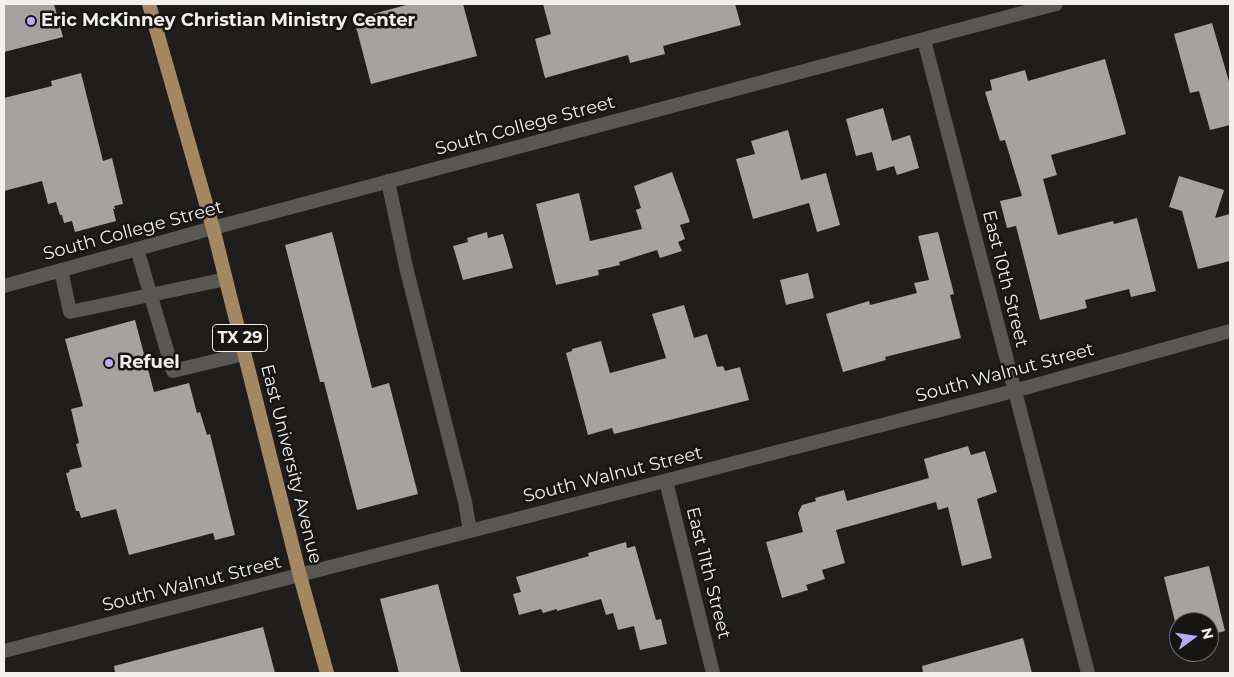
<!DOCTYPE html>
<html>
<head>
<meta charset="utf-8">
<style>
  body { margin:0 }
  #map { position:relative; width:1234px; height:677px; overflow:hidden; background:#201e1c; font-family:Montserrat,sans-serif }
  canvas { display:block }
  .frame { position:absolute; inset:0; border:5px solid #f1f0ee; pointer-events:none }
  .north { position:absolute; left:1169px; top:612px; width:50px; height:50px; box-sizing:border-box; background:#171513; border:1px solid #6e6d6b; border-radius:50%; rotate:76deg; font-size:14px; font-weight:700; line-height:20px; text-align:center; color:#f1f0ee }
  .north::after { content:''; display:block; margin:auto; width:18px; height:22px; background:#b6acf8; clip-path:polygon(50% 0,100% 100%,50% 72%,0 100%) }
</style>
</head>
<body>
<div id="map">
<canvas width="1234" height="677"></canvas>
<div class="frame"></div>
<div class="north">N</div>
</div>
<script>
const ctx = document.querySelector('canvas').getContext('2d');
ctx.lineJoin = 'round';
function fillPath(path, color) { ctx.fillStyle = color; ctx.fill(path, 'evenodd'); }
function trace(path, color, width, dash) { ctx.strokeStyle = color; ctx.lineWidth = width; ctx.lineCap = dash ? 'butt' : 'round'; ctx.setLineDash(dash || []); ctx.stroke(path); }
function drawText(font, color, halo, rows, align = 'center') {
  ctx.font = font + ' Montserrat,sans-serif'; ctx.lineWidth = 5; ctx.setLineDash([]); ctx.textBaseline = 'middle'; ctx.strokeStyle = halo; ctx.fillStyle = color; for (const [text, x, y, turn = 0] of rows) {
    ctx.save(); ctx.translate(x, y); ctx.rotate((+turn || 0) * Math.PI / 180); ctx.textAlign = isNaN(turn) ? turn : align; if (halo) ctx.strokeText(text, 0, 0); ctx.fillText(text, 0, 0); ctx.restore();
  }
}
const building = new Path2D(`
  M4 4H54L63 37 4 52Z
  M410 4H463L477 56 371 84 354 19Z
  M543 4H735L741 25 663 46 665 54 630 63 628 55 545 78 535 39 551 34Z
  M1212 23 1230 85V125L1210 130 1199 91 1190 93 1174 34Z
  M1105 59 1126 134 1051 155 1057 175 1043 179 1058 235 1113 221 1114 224 1137 218 1156 291 1131 297 1129 289 1085 300 1087 308 1040 320 1016 226 1007 228 1000 201 1022 196 1005 140 1000 141 985 92 992 90 990 80 1025 70 1028 81Z
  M81 73 103 161 112 158 123 204 114 206 115 209H113L116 221 75 232 72 221 64 223 62 215H60L56 202 48 204 42 181 4 191V98L52 86 51 81Z
  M883 108 892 141 910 135 919 168 897 175 894 166 877 171 872 152 856 156 846 119Z
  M788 130 801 180 826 173 840 225 817 232 809 203 753 219 736 159 755 154 751 141Z
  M672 172 690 222 680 225 685 239 678 242 682 251 660 258 657 250 619 262 620 265 598 270 599 275 556 285 536 204 579 193 590 241 642 229 636 210 641 208 634 186Z
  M1179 176 1224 190 1215 218 1230 214V261L1198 269 1182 211 1169 207Z
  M332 232 372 388 389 383 418 494 357 510 324 382H320L285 245Z
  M487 232 488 238 503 234 513 268 463 280 453 246 468 242 467 238Z
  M938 232 954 294 950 295 961 338 885 357 886 360 843 372 826 314 869 301 870 305 917 293 914 283 929 280 918 236Z
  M808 273 814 298 786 305 780 280Z
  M684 305 694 338 707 334 717 367 723 366 725 371 740 367 749 400 614 434 612 428 588 435 566 353 572 351V349L601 341 610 373 666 358 652 314Z
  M135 320 154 392 189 383 197 413 200 412 207 435 210 434 235 535 215 540 213 533 129 555 116 509 81 518 79 511H76L66 473 70 472 69 470 82 467 76 444 79 443 71 409 83 406 65 339Z
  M968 446 971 455 985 451 997 492 977 499 992 558 962 566 948 507 938 510 936 502 836 530 845 563 822 570 825 579 806 585 808 590 782 598 766 542 803 532 798 513 802 505 816 501 815 498 844 490 847 501 929 478 924 459Z
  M626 542 627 548 635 546 656 620 661 619 667 644 640 650 634 626 618 630 613 613 606 615 601 599 557 611V609L543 613 541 609 519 615 513 594 521 592 516 577 589 556 588 553Z
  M1209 566 1225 631 1209 635V622H1179V638L1164 577Z
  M438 584 461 673H399L380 599Z
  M263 627 275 673H115L114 666Z
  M1023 638 1032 673H923L922 666Z`);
const service = new Path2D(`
  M388 181 406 267 465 502 470 531
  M137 249 173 371 244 354
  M61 270 70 312 226 279`);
const minor = new Path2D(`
  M924 40 1088 673
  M4 286 213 228
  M666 481 713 673
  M4 651 1014 391 1230 331`);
const tertiary = new Path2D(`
  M213 228 1056 4`);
const primary = new Path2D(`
  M149 4 213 228 300 576 327 673`);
const markers = [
  [31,21,5,"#b6acf8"],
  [109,363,5,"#b6acf8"]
];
const shields = [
  [240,338,55]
];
const shieldNames = [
  ["TX 29",240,338]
];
const poiNames = [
  ["Eric McKinney Christian Ministry Center",41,21],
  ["Refuel",119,363]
];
const streetNames = [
  ["South College Street",525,126,-15],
  ["South College Street",133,231,-15],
  ["East 10th Street",1005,279,76],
  ["South Walnut Street",1005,373,-15],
  ["East University Avenue",291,464,76],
  ["South Walnut Street",613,475,-14],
  ["East 11th Street",708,573,76],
  ["South Walnut Street",192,584,-14]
];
fillPath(building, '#a5a29f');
trace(service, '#5a5855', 14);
trace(minor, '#5a5855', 14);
trace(tertiary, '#5a5855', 14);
trace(primary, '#a58760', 14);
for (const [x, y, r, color] of markers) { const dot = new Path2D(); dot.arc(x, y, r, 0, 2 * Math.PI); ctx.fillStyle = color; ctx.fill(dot); trace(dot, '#171513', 2); }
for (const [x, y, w] of shields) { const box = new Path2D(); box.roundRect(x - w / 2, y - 13.5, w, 27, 4); ctx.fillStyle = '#171513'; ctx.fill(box); trace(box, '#f1f0ee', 1); }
drawText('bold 16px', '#f1f0ee', null, shieldNames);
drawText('bold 18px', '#f1f0ee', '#171513', poiNames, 'left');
drawText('18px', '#f1f0ee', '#171513', streetNames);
</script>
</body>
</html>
